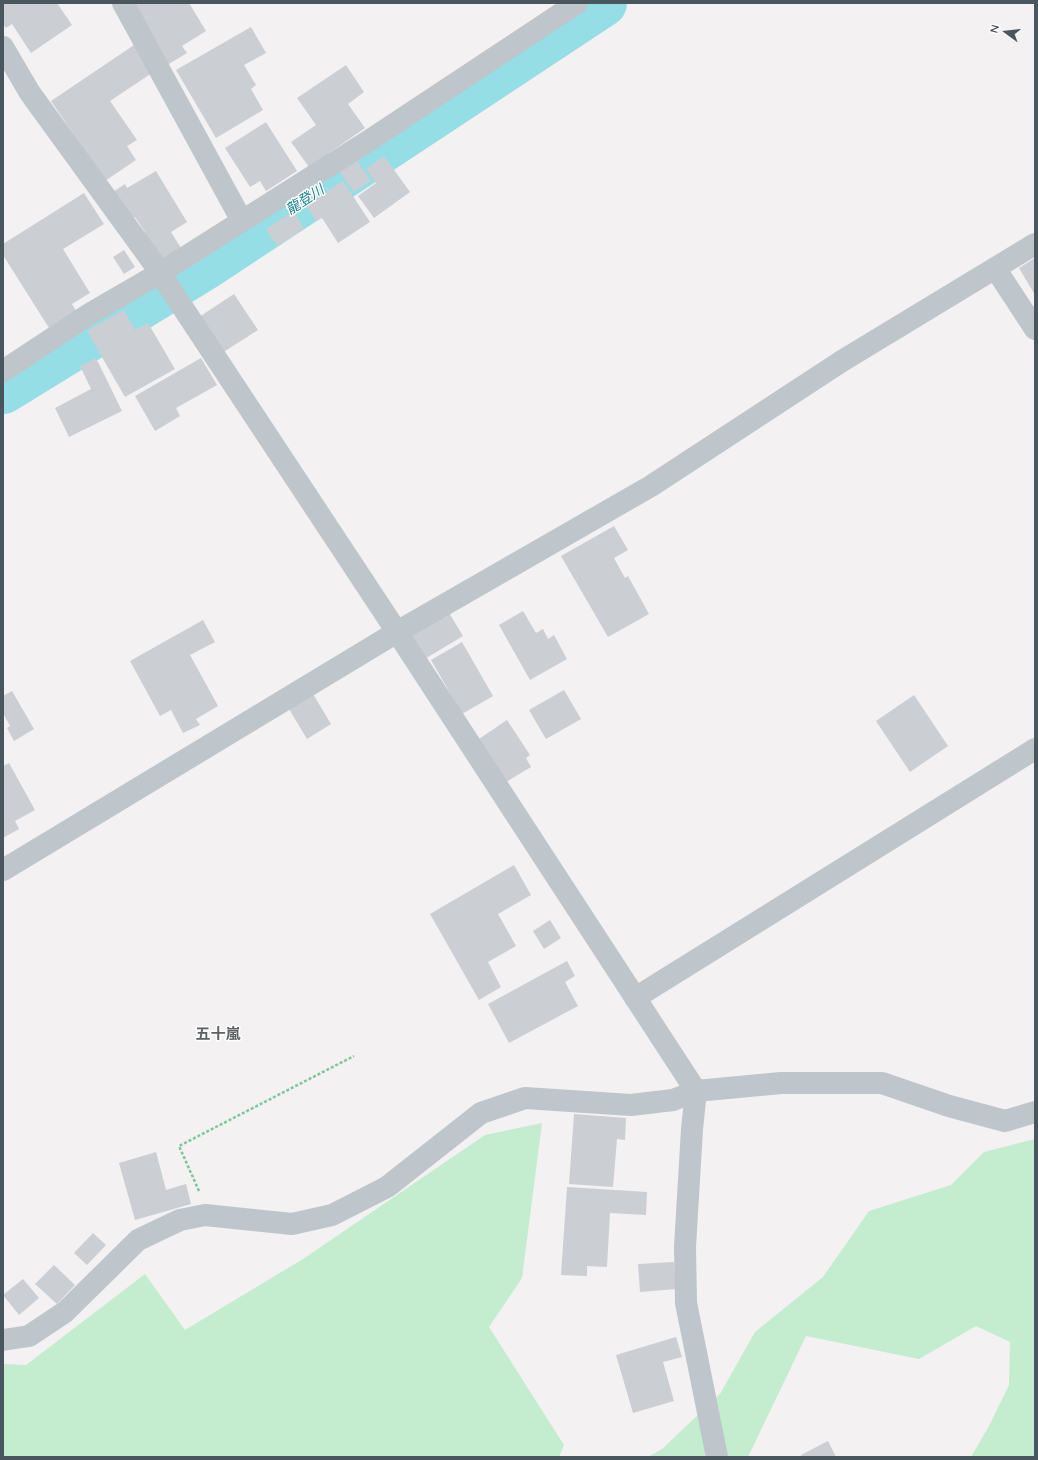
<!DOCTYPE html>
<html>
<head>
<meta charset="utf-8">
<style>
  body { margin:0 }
  #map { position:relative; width:1038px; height:1460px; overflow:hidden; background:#f3f1f1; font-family:Quicksand,sans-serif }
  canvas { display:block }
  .frame { position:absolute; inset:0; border:4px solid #4a565d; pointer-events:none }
  .north { position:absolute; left:986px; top:12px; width:40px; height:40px; -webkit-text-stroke:3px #fff; paint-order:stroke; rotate:285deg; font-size:11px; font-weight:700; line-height:16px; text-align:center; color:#4a565d }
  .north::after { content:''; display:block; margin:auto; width:14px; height:18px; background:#4a565d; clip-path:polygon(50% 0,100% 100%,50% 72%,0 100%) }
</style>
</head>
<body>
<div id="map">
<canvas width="1038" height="1460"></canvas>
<div class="frame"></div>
<div class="north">N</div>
</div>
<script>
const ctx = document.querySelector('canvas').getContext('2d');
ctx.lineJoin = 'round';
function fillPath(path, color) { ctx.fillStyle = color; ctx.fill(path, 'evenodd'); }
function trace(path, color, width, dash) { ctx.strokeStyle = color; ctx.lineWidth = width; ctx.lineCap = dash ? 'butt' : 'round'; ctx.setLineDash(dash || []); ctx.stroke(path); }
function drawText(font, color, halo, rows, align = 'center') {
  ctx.font = font + ' Quicksand,"Noto Sans JP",sans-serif'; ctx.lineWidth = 3; ctx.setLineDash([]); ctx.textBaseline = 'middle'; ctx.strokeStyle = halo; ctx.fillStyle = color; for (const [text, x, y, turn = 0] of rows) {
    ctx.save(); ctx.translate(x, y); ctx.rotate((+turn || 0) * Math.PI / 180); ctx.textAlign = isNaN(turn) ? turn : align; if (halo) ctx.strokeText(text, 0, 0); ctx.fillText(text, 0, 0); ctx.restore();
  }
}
const green = new Path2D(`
  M542 1123 522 1278 489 1327 564 1445 559 1457H3V1364L26 1365 145 1274 185 1330 303 1259 485 1135Z
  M1035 1139V1457H971L989 1426 1009 1385 1010 1342 976 1326 919 1359 806 1336 748 1457H648L662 1449 720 1394 755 1332 823 1277 869 1211 951 1185 984 1152Z`);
const river = new Path2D(`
  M3 390 208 264 603 3`);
const building = new Path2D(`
  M3 3H57L72 25 31 53 12 24 6 28 3 24Z
  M128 3H189L206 31 182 46 187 53 167 65Z
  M251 27 266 53 244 65 256 85 251 89 263 110 216 138 176 70Z
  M134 45 152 73 110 101 137 140 127 146 136 160 105 181 51 101Z
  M346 65 364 92 348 104 365 128 309 167 291 142 316 125 297 98Z
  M266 122 297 171 266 191 260 181 250 187 225 148Z
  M384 156 410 192 374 218 358 196 376 183 366 169Z
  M356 159 371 181 354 192 339 171Z
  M156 171 187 222 171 232 181 248 157 263 145 232 135 217 127 222 110 194 125 184 127 188Z
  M343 181 370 222 338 243 322 218 316 221 306 205Z
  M84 193 104 224 63 249 90 293 72 304 76 311 49 328 3 255V244Z
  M294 211 304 229 277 246 266 229Z
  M124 250 135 267 124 274 113 257Z
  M1035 258V295L1019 268Z
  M234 294 258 330 222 353 199 317Z
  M124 310 135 330 148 323 175 369 125 397 87 331Z
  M96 358 122 411 69 437 55 408 91 389 80 366Z
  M201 358 217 385 176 408 180 416 155 431 135 396Z
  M614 526 628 550 614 558 625 578 628 576 649 614 608 637 561 556Z
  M448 611 463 636 423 660 408 635Z
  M523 611 536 633 543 629 548 639 554 635 567 659 530 680 499 625Z
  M203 620 215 642 190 655 218 706 196 719 200 725 183 733 171 710 160 716 130 661Z
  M462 642 493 696 462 714 431 660Z
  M564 690 581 719 546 739 529 710Z
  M12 691 34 729 14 741 7 728 10 726 3 713V696Z
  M313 694 331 724 307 739 289 709Z
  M914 695 948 746 910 772 876 721Z
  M507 720 530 755 526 758 531 767 506 782 479 739Z
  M9 763 35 810 15 821 19 829 3 838V766Z
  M514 865 531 895 498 914 516 946 488 962 501 987 479 1000 430 914Z
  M550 920 561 938 544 949 533 931Z
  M567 961 575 976 565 982 578 1006 509 1043 488 1004Z
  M574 1114 626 1118 625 1140 617 1139 613 1187 569 1184Z
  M156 1152 166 1190 186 1184 191 1204 135 1220 119 1163Z
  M567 1187 647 1192 646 1215 610 1213 607 1267 587 1266V1276L561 1275Z
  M93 1233 106 1245 87 1265 74 1253Z
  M674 1262 676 1289 640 1292 638 1264Z
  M54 1265 75 1285 57 1304 35 1284Z
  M23 1279 39 1298 19 1315 3 1295Z
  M676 1337 682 1357 663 1362 674 1401 633 1413 616 1355Z
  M828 1441 836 1457H802L801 1455Z`);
const path = new Path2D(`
  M199 1191 179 1146 354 1056`);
const street = new Path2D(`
  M123 3 242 221
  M3 47 30 93 152 261 397 632 696 1091 692 1129 685 1247 686 1303 717 1457
  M995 268 1035 329
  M3 371 91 313 160 273 370 140 577 3
  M3 870 397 632 651 486 842 361 1035 244
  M635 998 1035 749
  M3 1340 29 1336 65 1312 138 1240 180 1220 205 1215 292 1224 332 1215 387 1187 481 1113 525 1098 631 1105 673 1100 696 1091 781 1083H882L949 1106 1005 1121 1035 1112`);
const waterNames = [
  ["龍登川",305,200,-33]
];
const quarterNames = [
  ["五十嵐",218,1034]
];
fillPath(green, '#c4ecce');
trace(river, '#95dee5', 48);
fillPath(building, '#cbced3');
trace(path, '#7ec79a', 2.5, [3, 2]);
trace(street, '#bec6cc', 22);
drawText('italic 14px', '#18818b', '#fff', waterNames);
drawText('bold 15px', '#5e6265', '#fff', quarterNames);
</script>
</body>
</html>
